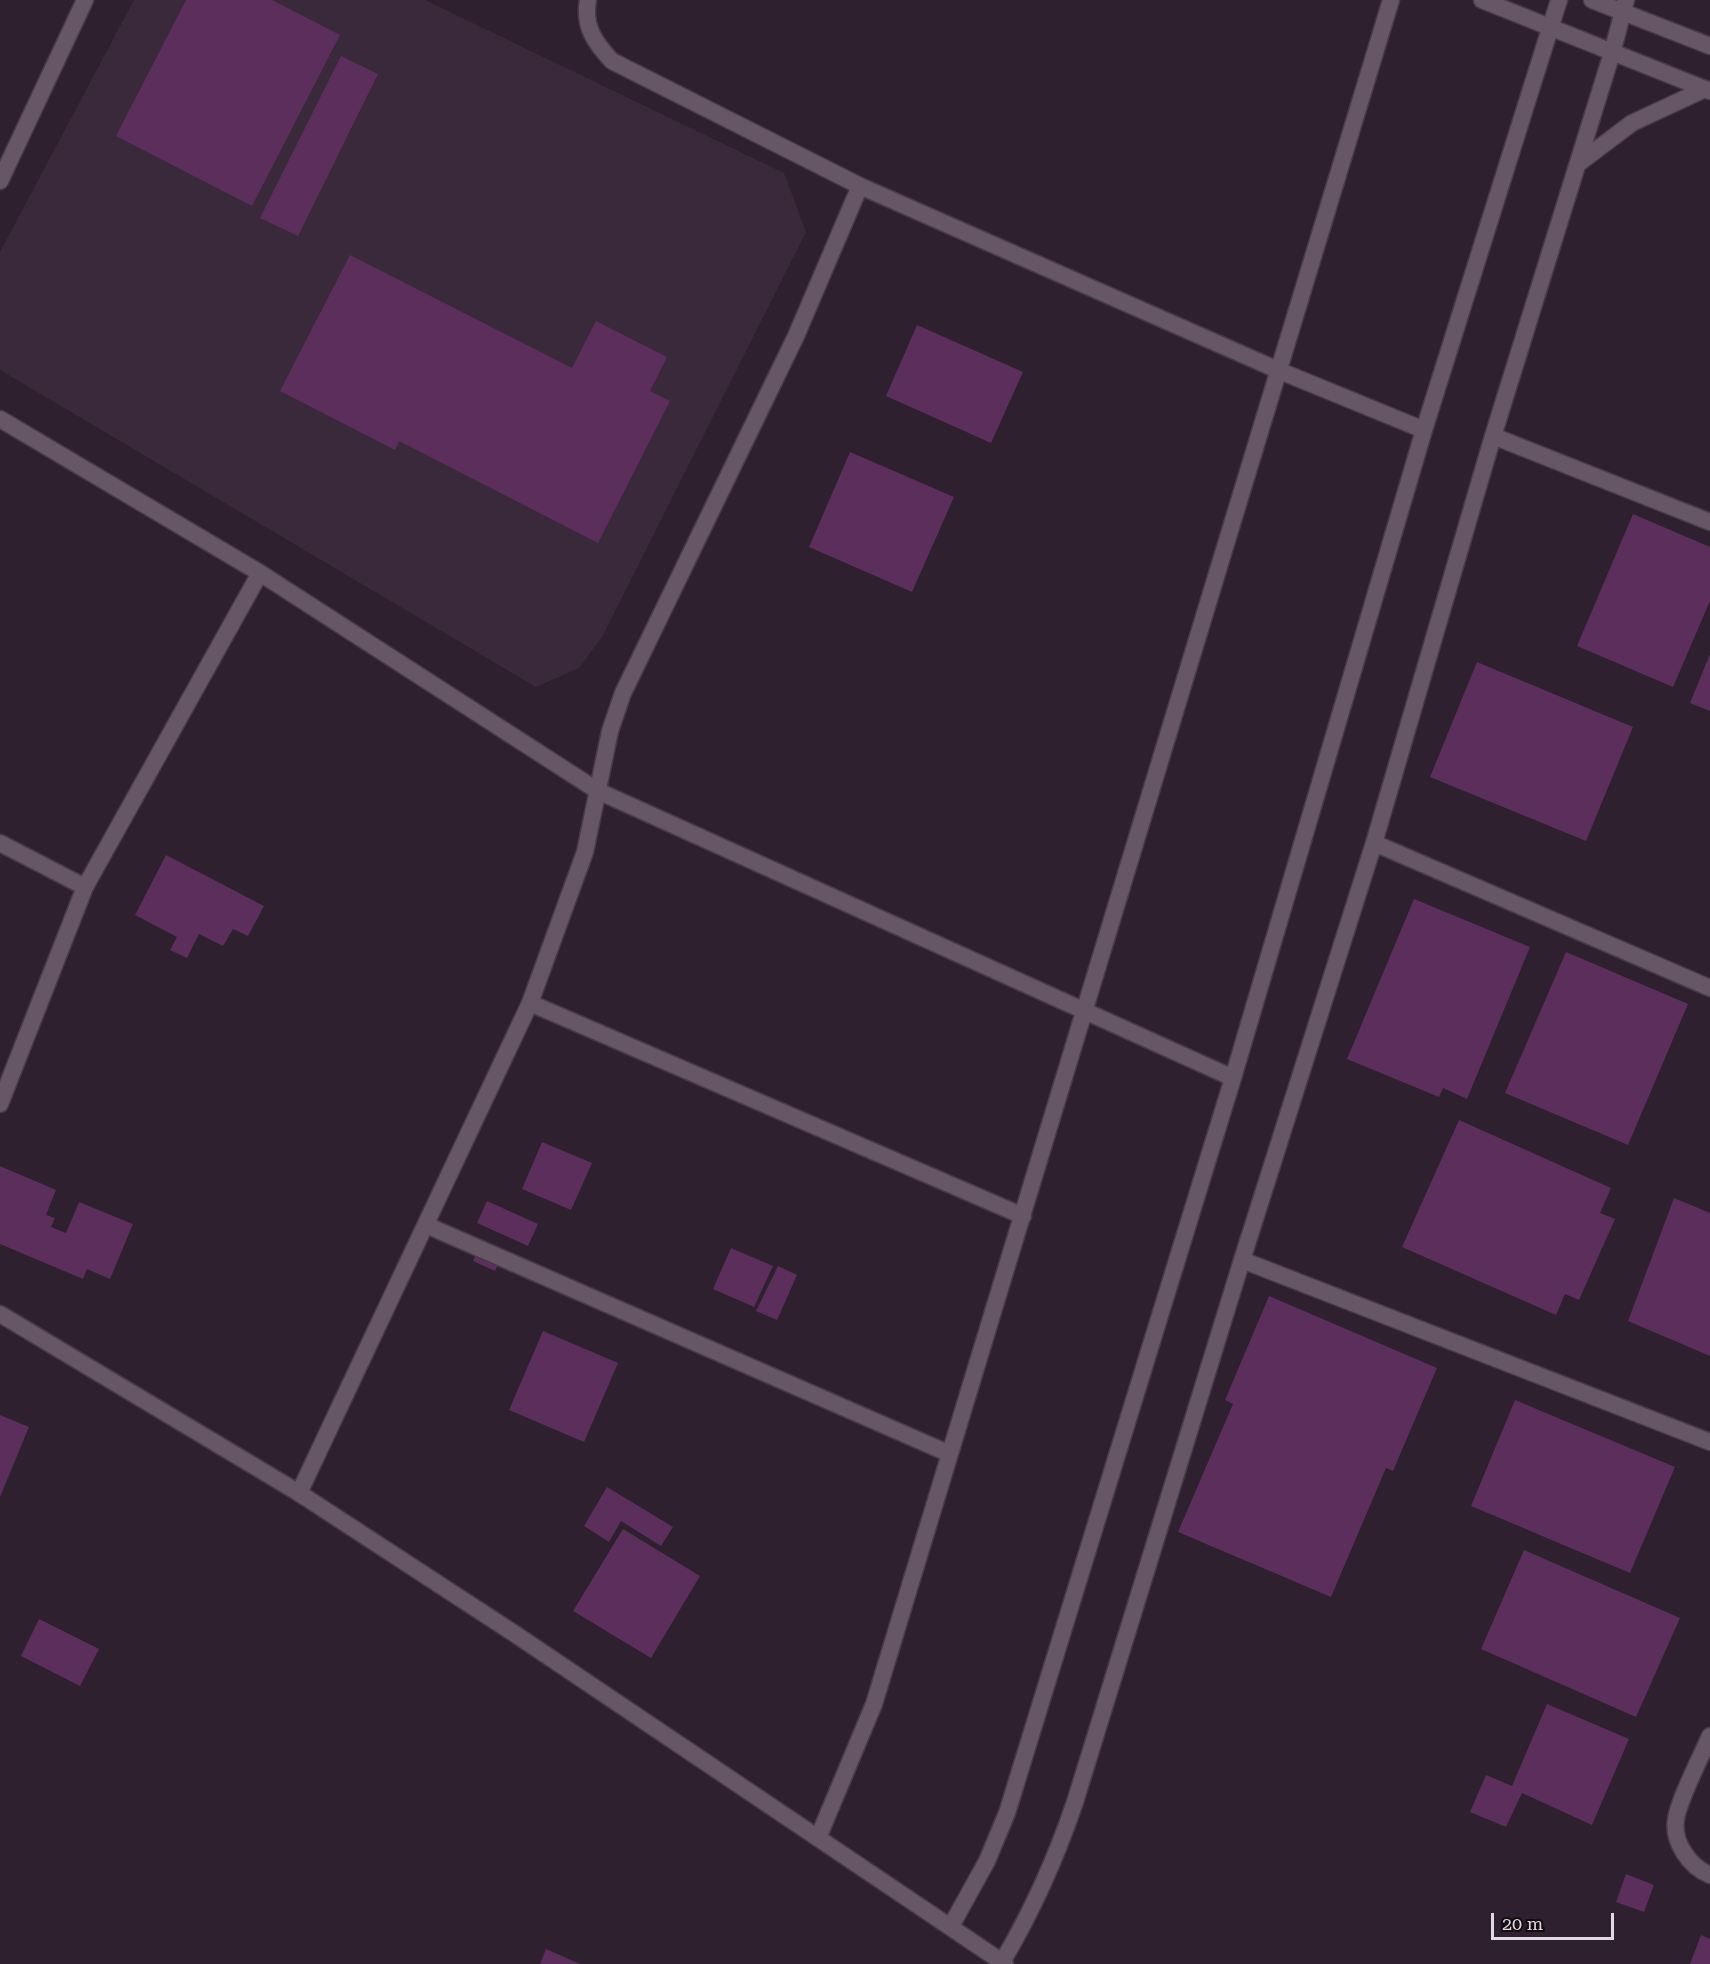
<!DOCTYPE html>
<html>
<head>
<meta charset="utf-8">
<style>
  body { margin:0 }
  #map { position:relative; width:1710px; height:1964px; overflow:hidden; background:#2e202e; font-family:"Roboto Serif",serif }
  canvas { display:block }
  .scale { position:absolute; left:1491px; top:1913px; width:123px; height:27px; box-sizing:border-box; border:3px solid #e2d8e1; border-top:0; padding-left:8px; font-size:18px; line-height:21px; white-space:nowrap; color:#e2d8e1; -webkit-text-stroke:4px #130d12; paint-order:stroke }
</style>
</head>
<body>
<div id="map">
<canvas width="1710" height="1964"></canvas>
<div class="scale">20 m</div>
</div>
<script>
const ctx = document.querySelector('canvas').getContext('2d');
ctx.lineJoin = 'round';
function fillPath(path, color) { ctx.fillStyle = color; ctx.fill(path, 'evenodd'); }
function trace(path, color, width, dash) { ctx.strokeStyle = color; ctx.lineWidth = width; ctx.lineCap = dash ? 'butt' : 'round'; ctx.setLineDash(dash || []); ctx.stroke(path); }
const built = new Path2D(`
  M134 0H425L784 173 806 232 602 637 579 668 536 687 0 370V252Z`);
const building = new Path2D(`
  M186 0H272L340 35 252 206 116 136Z
  M341 56 378 74 298 236 260 218Z
  M350 255 572 368 596 321 667 357 650 391 670 401 598 543 399 441 395 450 280 391Z
  M917 325 1023 372 991 443 886 396Z
  M850 452 954 497 912 592 809 547Z
  M1633 514 1710 547V601L1673 687 1577 646Z
  M1710 654V711L1690 703Z
  M1477 662 1633 727 1586 841 1430 777Z
  M166 855 264 906 248 936 233 929 223 946 199 934 187 958 170 950 177 937 135 915Z
  M1414 899 1530 947 1467 1099 1443 1088 1439 1097 1347 1059Z
  M1566 952 1688 1004 1628 1145 1505 1093Z
  M1459 1120 1611 1188 1600 1213 1615 1219 1579 1300 1565 1294 1556 1315 1402 1247Z
  M542 1142 592 1163 571 1210 522 1189Z
  M0 1166 56 1190 46 1215 55 1218 51 1227 66 1233 79 1202 133 1224 110 1279 87 1269 83 1279 0 1244Z
  M1674 1198 1710 1213V1356L1628 1321Z
  M487 1201 538 1224 528 1246 477 1223Z
  M479 1248 501 1258 495 1271 473 1261Z
  M731 1248 773 1266 754 1307 713 1289Z
  M778 1266 797 1275 777 1320 756 1311Z
  M1269 1296 1437 1368 1393 1471 1386 1468 1331 1597 1178 1532 1233 1404 1225 1400Z
  M543 1331 618 1363 584 1442 509 1410Z
  M1515 1400 1675 1467 1630 1573 1471 1506Z
  M0 1415 29 1427 0 1497Z
  M607 1487 673 1527 661 1546 621 1521 609 1542 584 1526Z
  M623 1529 700 1576 651 1658 573 1611Z
  M1524 1550 1680 1618 1636 1717 1481 1649Z
  M39 1619 99 1649 80 1686 21 1656Z
  M1547 1704 1629 1739 1592 1825 1522 1793 1506 1827 1470 1812 1486 1775 1512 1786Z
  M1626 1874 1654 1885 1644 1912 1616 1902Z
  M1701 1935 1710 1939V1964H1690Z
  M546 1949 580 1964H540Z`);
const minor = new Path2D(`
  M588 0C583 26 595 43 612 61L860 186 1280 371 1424 430
  M1579 163 1632 123 1705 89
  M0 181 85 0
  M0 419 260 573 598 791 1233 1078
  M1493 436 1710 522
  M0 843 85 887
  M1374 843 1710 988
  M530 1003 1023 1216
  M0 1104 85 887 260 573
  M426 1225 950 1454
  M1242 1260 1710 1442
  M299 1493 530 1003 585 852 610 731 623 693 796 336 860 186
  M1710 1736C1701 1757 1679 1799 1676 1819 1672 1842 1690 1867 1710 1875
  M818 1838 874 1704 1391 0
  M951 1926 987 1861 1007 1813 1233 1078 1424 430 1559 0
  M1002 1962C1033 1910 1056 1858 1075 1802L1242 1260 1374 843 1493 436 1612 53 1626 0`);
const tertiary = new Path2D(`
  M1482 0 1710 91
  M1592 0 1710 46
  M0 1314 299 1493 515 1634 1005 1964`);
fillPath(built, '#3a293a');
fillPath(building, '#5b2e5b');
trace(minor, '#473b47', 19);
trace(tertiary, '#473b47', 19);
trace(minor, '#665666', 16);
trace(tertiary, '#665666', 16);
</script>
</body>
</html>
